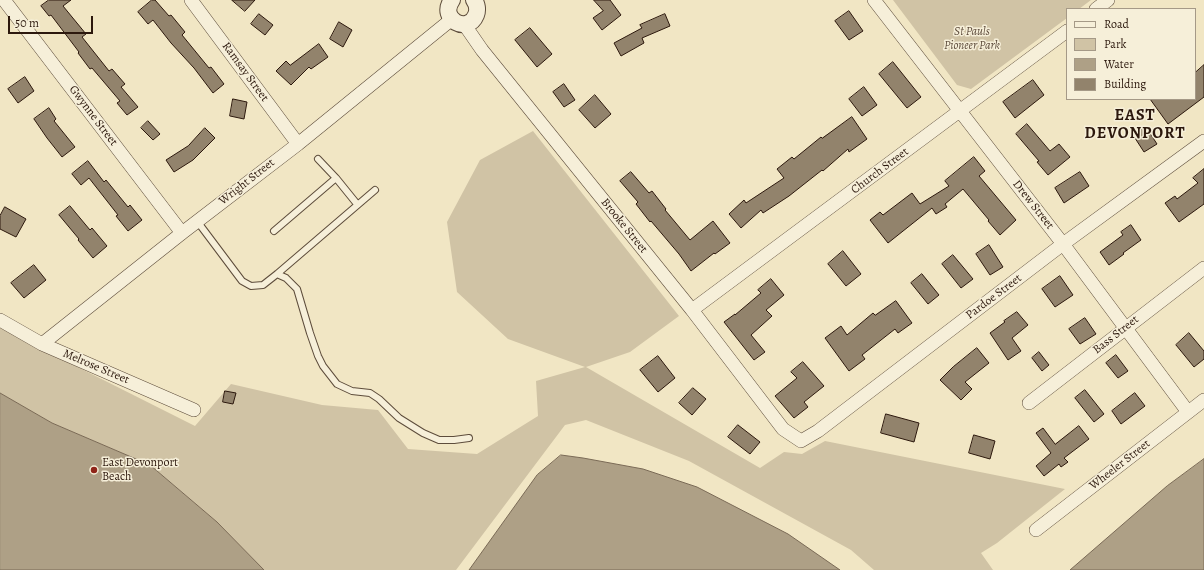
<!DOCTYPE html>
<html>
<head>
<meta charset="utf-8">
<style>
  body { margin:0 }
  #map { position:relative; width:1204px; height:570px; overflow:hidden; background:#f1e6c4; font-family:Alegreya,serif }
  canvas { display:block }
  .legend { position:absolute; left:1066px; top:8px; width:130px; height:92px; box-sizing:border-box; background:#f6efd9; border:1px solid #a59987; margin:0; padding:5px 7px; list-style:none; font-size:12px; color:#2c180d }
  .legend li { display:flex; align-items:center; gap:8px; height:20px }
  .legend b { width:20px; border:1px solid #a59987 }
  .scale { position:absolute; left:8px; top:16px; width:85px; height:18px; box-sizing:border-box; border:2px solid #2c180d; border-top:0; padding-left:5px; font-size:12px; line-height:14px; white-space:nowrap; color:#2c180d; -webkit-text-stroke:3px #f6efd9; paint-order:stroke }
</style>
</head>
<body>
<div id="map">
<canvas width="1204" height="570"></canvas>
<ul class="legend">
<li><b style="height:5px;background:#f6efd9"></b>Road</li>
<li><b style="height:11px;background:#d0c3a5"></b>Park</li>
<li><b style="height:11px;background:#aea086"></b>Water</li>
<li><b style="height:11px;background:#92836c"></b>Building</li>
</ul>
<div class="scale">50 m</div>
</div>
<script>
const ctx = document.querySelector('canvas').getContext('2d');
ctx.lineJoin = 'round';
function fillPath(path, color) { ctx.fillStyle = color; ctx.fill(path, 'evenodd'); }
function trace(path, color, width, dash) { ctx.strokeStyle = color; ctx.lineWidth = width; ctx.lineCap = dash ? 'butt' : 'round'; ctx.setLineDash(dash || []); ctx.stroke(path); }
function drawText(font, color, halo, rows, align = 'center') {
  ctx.font = font + ' Alegreya,serif'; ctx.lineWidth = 3; ctx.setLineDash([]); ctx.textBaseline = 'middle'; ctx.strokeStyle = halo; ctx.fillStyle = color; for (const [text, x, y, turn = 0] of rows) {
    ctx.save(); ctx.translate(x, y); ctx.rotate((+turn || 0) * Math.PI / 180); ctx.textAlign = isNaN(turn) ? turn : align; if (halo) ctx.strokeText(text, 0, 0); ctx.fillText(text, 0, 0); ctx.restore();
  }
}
const green = new Path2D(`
  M893 0H1091L1079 9H1067V18L971 89 957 85Z
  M533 131 679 316 630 352 586 367 760 468 784 452 802 454 825 441 1065 489 997 543 981 553 993 570H874L851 550 689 461 586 420 565 425 456 570H264L217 522 150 465 52 423 0 393V328L195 426 231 384 322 405 378 410 408 449 477 454 538 416 536 381 585 367 508 339 457 292 447 222 480 160Z`);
const water = new Path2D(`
  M0 393 52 423 150 465 217 522 264 570H0Z
  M561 455 583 458 643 469 697 487 788 534 840 570H469L537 475Z
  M1204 459V570H1070L1167 486Z`);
const building = new Path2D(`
  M49 0H71L63 6 86 34 82 37 109 71 112 69 125 84 121 87 138 107 127 115 117 103 120 101 92 68 90 69 78 53 79 52 51 15 49 16 41 6Z
  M152 0H155L169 16 171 15 185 32 182 35 209 68 211 67 224 84 213 93 194 68 171 43 153 20 148 24 138 12Z
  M232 0H255L245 11Z
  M594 0H610L621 15 602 30 593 18 603 11Z
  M849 11 863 31 849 40 835 21Z
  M259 14 273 25 265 35 251 24Z
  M665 14 670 26 642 38 644 43 621 56 614 43 642 28 640 25Z
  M339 22 352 30 343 47 330 39Z
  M530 28 552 54 537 67 515 40Z
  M319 44 328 57 311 69 309 67 291 85 276 71 286 61 290 65Z
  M893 62 921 97 907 108 879 74Z
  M1204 65V97L1168 124 1150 99H1195V73Z
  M25 77 34 91 18 103 8 89Z
  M1033 80 1044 95 1015 118 1003 102Z
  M564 84 575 100 564 107 553 92Z
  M864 87 877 105 862 116 849 99Z
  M595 95 611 114 595 128 579 110Z
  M233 99 247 102 244 119 230 116Z
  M49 108 56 119 54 121 75 147 62 157 47 138 34 119Z
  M852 117 867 139 849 152 848 149 823 171 822 170 789 196 763 213 761 210 741 228 729 214 744 200 746 203 784 178 777 169 792 157 794 159 821 137 822 138Z
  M148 121 160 134 153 140 141 128Z
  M1027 124 1050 151 1059 144 1070 157 1048 175 1037 162 1039 161 1016 134Z
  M1146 127 1157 144 1144 152 1133 135Z
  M205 128 215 138 193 160 174 172 166 160 188 146Z
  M974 157 985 171 979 176 1016 220 1000 235 988 221 989 220 963 189 945 204 947 207 936 214 932 208 888 243 870 220 880 212 883 215 912 193 920 204 949 186 945 181Z
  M88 161 104 182 106 180 128 207 130 205 142 220 128 231 116 216 118 215 89 178 81 185 72 174Z
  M1204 169V204L1179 222 1165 203 1175 196 1177 199 1198 183 1193 178Z
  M631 172 649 193 652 191 666 209 665 210 690 240 713 221 730 243 715 254 714 253 691 271 679 254 651 221 650 222 636 204 638 202 620 181Z
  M1080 172 1089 186 1064 203 1055 188Z
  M70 206 90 230 92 228 107 246 93 258 78 240 79 239 59 215Z
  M5 207 26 219 16 237 0 229V216Z
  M1131 225 1141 240 1123 253 1124 254 1109 265 1100 252 1123 235 1121 232Z
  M989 245 1003 267 990 275 976 254Z
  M843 251 861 274 846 286 828 264Z
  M953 255 973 279 961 288 942 264Z
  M34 265 46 280 24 298 11 283Z
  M922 274 939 295 928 304 911 283Z
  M1060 276 1073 295 1055 307 1042 289Z
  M771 279 784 295 766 310 772 316 751 335 765 352 754 360 724 322 735 314V315L761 293 758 290Z
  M896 301 912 323 898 333 895 329 862 355 865 359 849 371 825 338 841 326 847 335 873 313 875 315Z
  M1017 312 1028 325 1012 338 1021 351 1008 360 990 333 1005 322 1004 321Z
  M1085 318 1096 334 1080 344 1069 329Z
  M1189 333 1204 351V359L1194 367 1176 345Z
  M977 348 989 363 965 382 972 389 961 400 940 380 953 367Z
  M1039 352 1049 365 1042 371 1032 358Z
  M1116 355 1128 371 1118 378 1106 363Z
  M658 356 675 378 658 392 640 370Z
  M803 362 824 386 804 402 808 407 794 418 775 396 797 378 791 372Z
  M693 388 706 399 692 415 679 403Z
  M1085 390 1104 414 1094 422 1075 398Z
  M225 391 236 393 233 404 223 402Z
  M1135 393 1145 406 1121 424 1112 411Z
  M886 414 919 423 914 442 881 433Z
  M738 425 760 442 750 454 728 437Z
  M1079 426 1089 439 1064 458 1068 462 1061 467 1059 464 1044 476 1036 466 1051 453 1036 433 1043 428 1055 444Z
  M974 435 995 441 990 459 969 453Z`);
const service = new Path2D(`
  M318 159 336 178 357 204
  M197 221 242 281 251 286 263 285 277 274 375 190
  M274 231 336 178
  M277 274 286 278 297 289 310 333 318 356 323 366 337 384 352 391 370 393 379 399 399 418 423 433 439 440H454L469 438`);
const minor = new Path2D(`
  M4 0 182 233
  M191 0 298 144
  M874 0 1063 244 1188 412
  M1096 9 1108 0
  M464 24 482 50 692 310 783 429 801 441 818 431 1063 244 1204 141
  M692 310 1067 31
  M0 320 42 344 194 410
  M42 344 182 233 298 144 452 19
  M1029 403 1204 268
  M1036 530 1204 400`);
const tertiary = new Path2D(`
  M452 0C438 19 468 35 476 15 478 10 477 4 474 0`);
const markers = [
  [94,470,4,"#8f2418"]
];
const parkNames = [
  ["St Pauls",972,32],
  ["Pioneer Park",972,46]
];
const streetNames = [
  ["Ramsay Street",245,72,54],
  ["Gwynne Street",93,116,53],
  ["Church Street",880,171,-37],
  ["Wright Street",247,182,-38],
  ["Drew Street",1033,205,52],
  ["Brooke Street",624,226,51],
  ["Pardoe Street",994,297,-37],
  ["Bass Street",1116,335,-38],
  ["Melrose Street",96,367,23],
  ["Wheeler Street",1120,465,-38]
];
const poiNames = [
  ["East Devonport",102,463],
  ["Beach",102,477]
];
const districtNames = [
  ["EAST",1135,116],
  ["DEVONPORT",1135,134]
];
fillPath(green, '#d0c3a5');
fillPath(water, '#aea086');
trace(water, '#7a6a56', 1);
fillPath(building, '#92836c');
trace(building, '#2c180d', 1);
trace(service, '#5d4c3b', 8);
trace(minor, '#5d4c3b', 14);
trace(tertiary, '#5d4c3b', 18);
trace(service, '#f6efd9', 6);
trace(minor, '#f6efd9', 13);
trace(tertiary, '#f6efd9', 16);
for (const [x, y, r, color] of markers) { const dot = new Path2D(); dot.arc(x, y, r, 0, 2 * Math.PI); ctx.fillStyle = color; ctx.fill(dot); trace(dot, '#f6efd9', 1.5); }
drawText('italic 12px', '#5d4b3b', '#f6efd9', parkNames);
drawText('12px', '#2c180d', '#f6efd9', streetNames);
drawText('12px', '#2c180d', '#f6efd9', poiNames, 'left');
ctx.letterSpacing = '1px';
drawText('bold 16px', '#2c180d', '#f6efd9', districtNames);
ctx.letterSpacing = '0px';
</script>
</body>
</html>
